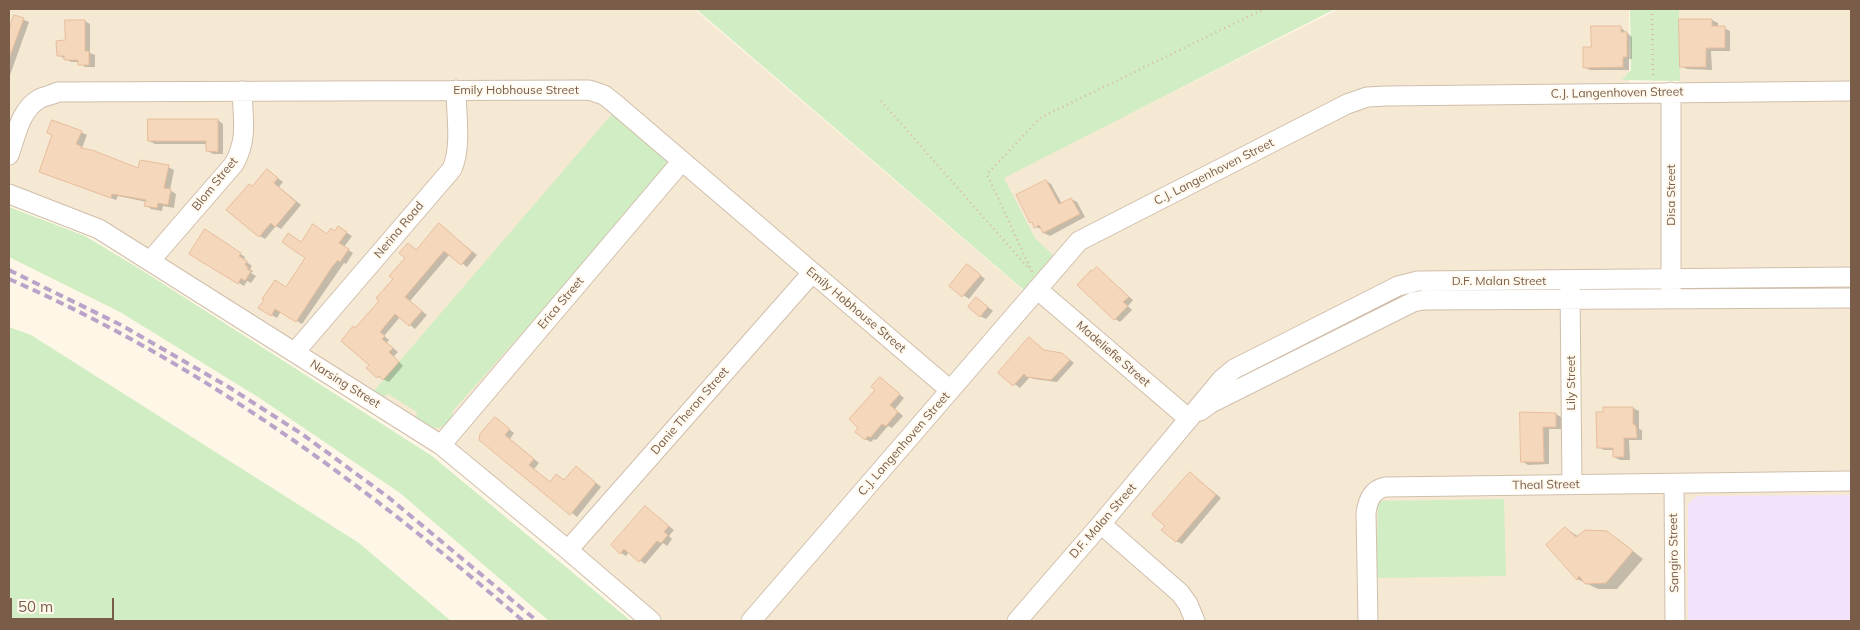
<!DOCTYPE html>
<html>
<head>
<meta charset="utf-8">
<style>
  body { margin:0 }
  #map { position:relative; width:1860px; height:630px; overflow:hidden; background:#fef6e6; font-family:Mulish,sans-serif }
  canvas { display:block }
  .frame { position:absolute; inset:0; border:10px solid #795d49; pointer-events:none }
  .scale { position:absolute; left:10px; top:598px; width:104px; height:22px; box-sizing:border-box; border:2px solid #795d49; border-top:0; padding-left:6px; font-size:15px; line-height:18px; white-space:nowrap; color:#795d49; -webkit-text-stroke:4px #fff9ee; paint-order:stroke }
</style>
</head>
<body>
<div id="map">
<canvas width="1860" height="630"></canvas>
<div class="frame"></div>
<div class="scale">50 m</div>
</div>
<script>
const ctx = document.querySelector('canvas').getContext('2d');
ctx.lineJoin = 'round';
function fillPath(path, color) { ctx.fillStyle = color; ctx.fill(path, 'evenodd'); }
function trace(path, color, width, dash) { ctx.strokeStyle = color; ctx.lineWidth = width; ctx.lineCap = dash ? 'butt' : 'round'; ctx.setLineDash(dash || []); ctx.stroke(path); }
function drawText(font, color, halo, rows, align = 'center') {
  ctx.font = font + ' Mulish,sans-serif'; ctx.lineWidth = 4; ctx.setLineDash([]); ctx.textBaseline = 'middle'; ctx.strokeStyle = halo; ctx.fillStyle = color; for (const [text, x, y, turn = 0] of rows) {
    ctx.save(); ctx.translate(x, y); ctx.rotate((+turn || 0) * Math.PI / 180); ctx.textAlign = isNaN(turn) ? turn : align; if (halo) ctx.strokeText(text, 0, 0); ctx.fillText(text, 0, 0); ctx.restore();
  }
}
const residential = new Path2D(`
  M9 9H694L1030 296 1051 271 1003 177 1339 9H1629V93H1679L1678 9H1851V621H647L441 444 97 227 9 194Z`);
const education = new Path2D(`
  M1851 495V621H1688V504L1697 496Z`);
const green = new Path2D(`
  M696 9H1335L1004 178 1035 238 1053 255 1025 291Z
  M1630 9H1679L1680 81 1622 80 1631 70Z
  M612 114 650 147H655L667 160 666 171 452 412 453 417C437 434 433 429 416 418L417 412 388 394 383 397 374 391Z
  M9 207 85 236 140 269 432 456 631 621H549L400 493 258 397 120 312 9 257Z
  M9 327 31 335 359 543 451 621H9Z
  M1504 499 1506 576 1376 578 1378 501Z`);
const shadow = new Path2D(`
  M15 16 29 22 9 78V32Z
  M1712 20 1718 23V28H1724L1730 31V51H1711L1712 70 1687 69 1681 66Z
  M85 21 90 24V53L95 55V67H85L79 62H71L58 55 66 41Z
  M1620 27 1632 37V59H1629V70H1590L1584 67 1592 48Z
  M218 120 223 124V154H213L208 151V144H155L149 141Z
  M81 132 87 135 82 148 86 150 139 169 168 167 174 170 170 190 176 194 174 208 163 206 162 211 151 209 146 205 147 202 118 196 116 200 46 174Z
  M267 170 283 182 279 187 301 205 281 229 276 226 265 239 260 236 253 187Z
  M1046 181 1051 184 1062 204 1071 199 1077 202 1085 217 1050 236 1044 233 1042 229 1035 227 1031 222Z
  M439 225 477 255 467 267 450 254 410 301 427 315 415 329 400 317 384 336 389 340 387 343 398 352 394 356 403 366 389 382 378 377 370 365 356 329 381 301 395 279 407 258 408 244 417 250Z
  M344 231 352 236 344 247 353 253 346 264 344 263 302 324 281 311 277 318 260 308 287 289 307 258 302 243Z
  M211 233 245 257 244 260 252 266 250 269 253 271 251 273 256 276 251 283 247 281 244 286 191 254Z
  M968 265 985 279 969 299 951 286Z
  M1097 268 1133 300 1128 306 1132 310 1120 322 1115 319 1093 273Z
  M977 298 993 311 986 319 980 316Z
  M1029 339 1046 352 1068 358 1074 363 1057 382 1034 379 1030 377 1020 388 1000 373Z
  M880 378 904 398 895 409 903 416 892 428 888 426 876 440 874 439 871 442 865 439Z
  M1604 408H1633L1639 411V429L1642 430V440H1629L1630 460H1620L1614 457V450H1604L1598 447Z
  M1521 413 1556 414 1561 417V429H1549V464L1528 465 1522 461Z
  M500 422 514 433 510 439 539 463 534 469 551 483 565 481 582 471 601 487 577 517 481 439Z
  M1190 473 1221 498 1182 544 1176 541Z
  M646 508 674 530 669 536 672 539 667 546 663 543 645 564 629 552 626 556 621 553Z
  M1565 528 1579 537 1606 532 1618 539 1643 559 1617 589H1598L1577 579Z`);
const building = new Path2D(`
  M14 15 24 18 10 56 9 30Z
  M1679 19H1712V26H1725V48H1706V67H1680Z
  M65 20H85V51H89V65H78V60H64V56H57L56 41 65 40Z
  M1591 26H1621V32H1627V57H1623V67L1583 68V47H1591Z
  M148 119H218V152L206 151V141H148Z
  M52 120 82 131 76 144 81 146V148L92 150 138 168 140 160 169 165 164 188 171 189 168 205 158 203 157 208 144 206 146 200 112 194 111 198 39 172 52 135 47 133Z
  M267 169 278 178 274 183 296 202 275 227 271 223 259 237 226 210 249 184 252 186Z
  M1046 180 1059 204 1071 198 1080 214 1043 233 1039 225 1034 228 1032 222 1030 223 1016 195Z
  M439 223 472 252 461 265 444 251 405 297 422 311 409 326 395 314 380 332 385 336 382 339 393 348 389 352 399 362 383 380 379 376 377 378 366 368 369 365 341 341 353 326 355 328 379 301 376 298 393 279 389 276 405 258 399 253 408 243 416 250Z
  M313 224 327 234 331 228 335 231 338 226 347 232 339 243 349 249 340 262 338 260 332 267 296 322 275 309 271 316 258 308 264 300 262 299 275 280 286 287 305 258 282 242 288 233 301 242Z
  M205 229 241 253 239 256 247 261 245 265 248 267 247 269 251 271 245 281 241 278 238 284 189 254Z
  M967 264 981 275 962 297 949 286Z
  M1097 267 1129 297 1123 302 1128 306 1114 320 1077 285 1091 270 1092 271Z
  M976 297 988 307 980 317 968 307Z
  M1029 337 1044 350 1062 353 1070 360 1051 380 1027 377 1024 374 1013 386 998 373Z
  M880 377 900 394 890 405 898 412 886 426 882 424 870 438 868 436 865 440 855 432 858 428 849 419 875 390 871 387Z
  M1603 407H1633V424L1636 426 1637 438H1624V457H1613V448H1597L1596 412H1603Z
  M1520 412 1556 413V427H1543L1544 462H1521Z
  M495 417 510 429 505 435 534 459 529 465 550 482 556 474 564 480 576 466 596 483 570 515 479 440 480 434Z
  M1190 472 1216 495 1176 542 1161 530 1165 526 1152 515Z
  M645 506 669 526 664 532 668 535 661 543 657 541 639 562 624 549 620 554 611 545Z
  M1565 527 1576 537 1585 530 1607 531 1633 551 1606 583 1585 584 1579 576 1577 580 1546 545Z`);
const path = new Path2D(`
  M1652 9 1653 78
  M881 101 1030 270
  M1032 272 987 174 1040 118 1264 9`);
const minor = new Path2D(`
  M1671 92V289
  M9 155C16 136 20 110 39 99 45 96 52 95 58 92L589 90 604 95 613 102 950 390
  M9 194 99 229 441 445 568 550 651 621
  M150 261 234 164C248 139 243 119 242 91
  M1037 289 1189 419
  M1570 289 1572 485
  M295 352 452 169C462 147 456 113 456 90
  M1200 411 1211 403 1413 302 1424 300 1851 298
  M441 445 682 161
  M1674 484 1675 621
  M1101 524 1180 593 1188 604 1195 621
  M568 550 812 273
  M751 621 1079 241 1347 104 1367 97 1386 96 1851 91
  M1017 621 1101 524 1222 379 1234 369 1398 286 1418 281 1851 277
  M1368 621 1366 513C1368 500 1372 490 1385 487L1851 481`);
const rail = new Path2D(`
  M9 270 121 325 227 386 302 434 388 497 537 621
  M9 279C201 363 366 485 523 621`);
const streetNames = [
  ["Emily Hobhouse Street",516,90],
  ["C.J. Langenhoven Street",1617,93,-1],
  ["C.J. Langenhoven Street",1214,172,-27],
  ["Blom Street",215,184,-51],
  ["Disa Street",1671,195,-90],
  ["Nerina Road",399,230,-50],
  ["D.F. Malan Street",1499,281],
  ["Erica Street",561,303,-50],
  ["Emily Hobhouse Street",856,310,40],
  ["Madeliefie Street",1113,354,41],
  ["Lily Street",1571,383,-90],
  ["Narsing Street",345,384,32],
  ["Danie Theron Street",690,411,-49],
  ["C.J. Langenhoven Street",904,444,-49],
  ["Theal Street",1546,485,-1],
  ["D.F. Malan Street",1103,521,-49],
  ["Sangiro Street",1674,553,-91]
];
fillPath(residential, '#f6e9d4');
fillPath(education, '#f3e3fa');
fillPath(green, '#d1edc3');
fillPath(shadow, '#0003');
fillPath(building, '#f5d7bc');
trace(building, '#e8be9c', 1);
trace(minor, '#d0beab', 21);
trace(path, '#daba9f', 2.5, [1, 4]);
trace(minor, '#fff', 19);
trace(rail, '#baa3c9', 4, [8, 5]);
drawText('12px', '#795d49', '#fff9ee', streetNames);
</script>
</body>
</html>
